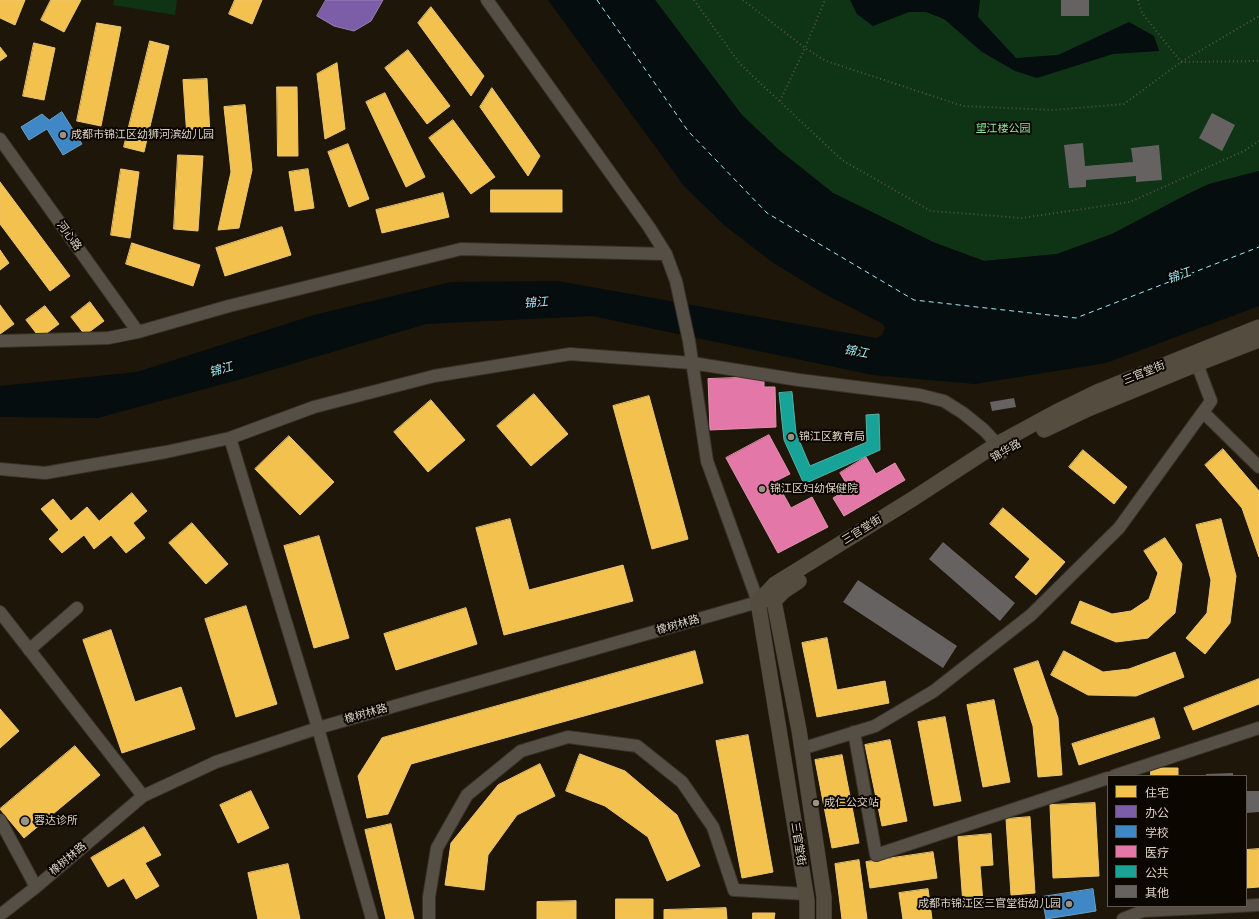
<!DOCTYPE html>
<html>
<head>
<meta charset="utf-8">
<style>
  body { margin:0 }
  #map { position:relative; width:1259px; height:919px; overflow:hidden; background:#1e1608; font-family:"PT Sans Narrow","Noto Sans SC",sans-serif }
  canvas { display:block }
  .legend { position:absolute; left:1107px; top:775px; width:140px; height:132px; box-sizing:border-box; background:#0b0600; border:1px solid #5f594f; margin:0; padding:5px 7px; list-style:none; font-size:12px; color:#ddd5c5 }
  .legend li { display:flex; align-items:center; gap:8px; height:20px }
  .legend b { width:20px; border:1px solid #5f594f }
</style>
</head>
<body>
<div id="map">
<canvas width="1259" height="919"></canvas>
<ul class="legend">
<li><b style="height:11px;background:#f2c14e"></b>住宅</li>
<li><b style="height:11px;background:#7b5ea7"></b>办公</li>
<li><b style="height:11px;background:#3f88c5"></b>学校</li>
<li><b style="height:11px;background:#e377a8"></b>医疗</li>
<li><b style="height:11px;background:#17a398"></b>公共</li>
<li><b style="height:11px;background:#666262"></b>其他</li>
</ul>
</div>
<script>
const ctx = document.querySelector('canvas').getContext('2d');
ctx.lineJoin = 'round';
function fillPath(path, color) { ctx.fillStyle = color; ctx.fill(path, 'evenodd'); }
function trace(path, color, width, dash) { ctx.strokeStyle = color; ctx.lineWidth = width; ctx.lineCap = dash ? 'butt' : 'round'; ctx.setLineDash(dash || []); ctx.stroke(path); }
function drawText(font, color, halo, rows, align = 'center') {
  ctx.font = font + ' "PT Sans Narrow","Noto Sans SC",sans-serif'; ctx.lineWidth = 4; ctx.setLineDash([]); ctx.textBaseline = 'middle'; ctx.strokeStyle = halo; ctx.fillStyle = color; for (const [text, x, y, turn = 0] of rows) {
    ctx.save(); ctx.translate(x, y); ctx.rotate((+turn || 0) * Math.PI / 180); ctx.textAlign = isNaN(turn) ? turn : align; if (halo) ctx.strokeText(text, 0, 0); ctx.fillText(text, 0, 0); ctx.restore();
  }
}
const green = new Path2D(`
  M114 0H177L175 15 113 5Z
  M655 0H1259V171L1209 184 1186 195 1112 234 1057 254 984 261 933 242 833 193 779 150 742 115Z`);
const water = new Path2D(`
  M548 0H655L742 115 779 150 833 193 933 242 984 261 1057 254 1112 234 1186 195 1209 184 1259 171V306L1106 363 975 384 873 375 592 316 426 324 245 378 98 418 0 417V386L137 372 314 315 451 282 558 281 876 338 882 335 885 328 883 324 821 292 772 262 724 225 684 186Z
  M850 0H980L978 17 1016 58 1058 55 1129 22 1154 36 1159 51 1113 54 1037 78 1015 71 982 52 944 19 926 12H909L873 26 857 14Z`);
const homes = new Path2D(`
  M0 0H25L15 25 0 18Z
  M51 0H81L64 32 41 20Z
  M235 0H262L252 24 229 14Z
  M431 7 484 76 471 96 418 23Z
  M97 23 121 27 101 126 77 121Z
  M150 41 169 46 144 152 124 147Z
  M34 43 55 48 44 100 23 96Z
  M0 47 7 56 0 61Z
  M408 50 450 106 427 124 385 68Z
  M337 63 345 129 325 139 317 74Z
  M207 79 210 135 187 137 183 80Z
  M277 87H297L298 156H278Z
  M492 88 540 156 528 176 480 107Z
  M385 93 425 177 406 187 366 102Z
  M245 105 252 170 239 228 218 230 231 172 224 107Z
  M453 120 495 177 471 194 429 138Z
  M348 144 369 199 349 207 328 152Z
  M178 155 203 156 198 231 174 229Z
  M121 169 139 172 130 238 111 235Z
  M308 169 314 208 295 211 289 172Z
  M0 182 70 276 50 291 0 224Z
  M491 190H562V212H491Z
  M443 193 449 217 382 233 376 210Z
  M282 227 291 255 225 276 216 248Z
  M132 243 200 265 193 286 126 264Z
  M0 250 9 263 0 270Z
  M90 302 104 321 85 335 71 317Z
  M0 305 14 324 0 334Z
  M45 306 59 324 40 338 26 320Z
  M534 394 568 434 531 466 497 426Z
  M649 396 688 539 652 549 613 406Z
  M431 400 465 440 428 472 394 432Z
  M289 436 334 482 300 515 255 469Z
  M1223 449 1259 491V557L1242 508 1205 465Z
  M1083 450 1127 487 1114 504 1069 467Z
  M132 493 147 511 133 523 145 538 126 553 111 535 94 549 84 535 62 553 49 539 59 530 41 509 53 499 71 521 87 507 99 521Z
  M1003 508 1065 562 1036 595 1015 577 1030 559 990 524Z
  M510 519 529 590 623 565 633 601 504 635 476 528Z
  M1221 519 1236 576 1230 623 1205 654 1186 638 1207 613 1211 580 1196 525Z
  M192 523 228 564 206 584 169 543Z
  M319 536 349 638 314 648 284 546Z
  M1165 538 1182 564 1175 613 1148 638 1116 642 1071 623 1080 601 1112 614 1131 611 1149 599 1158 573 1144 551Z
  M246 606 277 704 236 717 205 619Z
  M466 608 477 644 396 670 384 634Z
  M111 630 135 702 181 687 195 729 122 753 83 640Z
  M827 638 837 690 885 681 889 703 817 717 802 643Z
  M695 651 703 683 411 764 388 814 367 818 358 776 382 738Z
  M1064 651 1103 672 1129 669 1175 652 1184 677 1136 696 1088 695 1051 675Z
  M1038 661 1058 718 1062 775 1038 777 1033 726 1014 669Z
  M1259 679V704L1193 730 1184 708Z
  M994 700 1010 782 983 787 967 705Z
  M0 709 19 731 0 748Z
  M945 717 961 801 934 806 918 722Z
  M1154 718 1160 738 1079 765 1072 744Z
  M748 735 773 872 742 878 716 741Z
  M890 740 907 821 882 826 865 745Z
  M75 746 100 775 24 838 0 809Z
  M580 754 625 771 677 815 700 866 667 881 648 837 605 806 566 791Z
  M842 755 859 843 832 848 815 760Z
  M540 764 555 796 517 815 488 855 484 890 445 885 451 843 498 785Z
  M1151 768H1178V776H1151Z
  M251 791 269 828 238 843 220 805Z
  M1095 803 1099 876 1053 878 1050 805Z
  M1030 817 1035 893 1011 895 1006 819Z
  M391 824 414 919H386L365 830Z
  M144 827 161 855 145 863 159 886 136 899 124 878 108 887 91 858Z
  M991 834 993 865 980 866 983 903 963 904 958 837Z
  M1259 849V887L1246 888V850Z
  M933 852 937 878 870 888 866 862Z
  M859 860 867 919H842L835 864Z
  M288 864 300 919H258L248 873Z
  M928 889 932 919H903L899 893Z
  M616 899H653V919H616Z
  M576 901V919H537V902Z
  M726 908 727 919H664V910Z
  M753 913H775L774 919H753Z`);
const offices = new Path2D(`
  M326 0H383L371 21 354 31 334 26 317 16Z`);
const schools = new Path2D(`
  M62 112 82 144 63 155 47 129 29 140 21 127 42 114 49 120Z
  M1093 889 1096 911 1046 919 1042 897Z`);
const health = new Path2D(`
  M764 377V387H775L776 427 710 430 708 379Z
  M769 435 790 474 776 481 791 508 812 497 828 527 778 553 726 458Z
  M866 457 876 474 895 463 905 480 844 516 833 498 849 488 840 473Z`);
const public = new Path2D(`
  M792 392 796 433 810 466 867 442 866 415 879 414 880 450 804 484 784 440 779 393Z`);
const ferry = new Path2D(`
  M597 0 688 131 767 213 914 300 1076 318 1259 247`);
const building = new Path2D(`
  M1061 0H1089V16H1061Z
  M1212 113 1235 125 1222 151 1199 138Z
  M1083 143 1085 166 1133 162 1131 148 1159 145 1162 180 1136 182V176L1086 180V187L1069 188 1064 145Z
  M1014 398 1016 407 992 411 990 402Z
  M943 542 1015 603 1000 621 929 559Z
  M858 580 957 646 943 668 843 602Z
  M1233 773V776H1206V774Z
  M1246 791H1259V812L1246 813Z`);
const path = new Path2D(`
  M694 0 740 64 842 160 931 211 1022 218 1130 202 1244 151 1259 141
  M743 0 805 48 826 61 963 106 1053 110 1124 104 1181 62 1259 16
  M1138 0 1142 13 1181 62 1259 61
  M780 101 805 48 825 0`);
const minor = new Path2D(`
  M487 0 649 227 666 254 676 281 689 341 707 461 758 602
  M0 139 138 332
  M0 341 108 338 138 332 229 306 461 249 666 254
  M1203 412 1259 467
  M230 438 318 728 372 919
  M0 469 45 473 166 452 230 438 314 407 434 376 570 354 692 363 799 380 920 395 944 401 963 413 984 430 997 444 1002 453
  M0 612 143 796
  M29 650 77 608
  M854 732 876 855 1108 778
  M801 749 875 726 934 691 1031 615 1119 528 1211 401 1197 364
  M1114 776 1259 728
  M0 820 36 887
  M0 915 36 887 143 796 216 762 318 728 758 602 767 601
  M429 919V897L437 848 467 795 521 751 568 737 637 746 682 782 713 827 734 890 806 894
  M1123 919 1143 911 1259 905`);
const major = new Path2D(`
  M1044 430 1088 409 1197 364 1259 340
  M799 581 784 591 774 601 799 730 824 897V919
  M807 919V900L758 602 775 584 911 500 997 444 1056 412 1097 392 1259 327`);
const markers = [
  [63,135,4,"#9a9283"],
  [791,437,4,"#9a9283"],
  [762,489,4,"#9a9283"],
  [816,803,4,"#9a9283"],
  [25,821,5,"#9a9283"],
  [1069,904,4,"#9a9283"]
];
const parkNames = [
  ["望江楼公园",1003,129]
];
const poiNames = [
  ["成都市锦江区幼狮河滨幼儿园",71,135],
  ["锦江区教育局",799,437],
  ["锦江区妇幼保健院",770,489],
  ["成仁公交站",824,803],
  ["蓉达诊所",34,821],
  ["成都市锦江区三官堂街幼儿园",1061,904,"right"]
];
const streetNames = [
  ["河心路",69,236,54],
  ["三官堂街",1144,373,-22],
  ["锦华路",1006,451,-30],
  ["三官堂街",862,530,-32],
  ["橡树林路",678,625,-16],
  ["橡树林路",366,714,-16],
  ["三官堂街",798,844,81],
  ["橡树林路",68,859,-40]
];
const waterNames = [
  ["锦江",1179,276,-20],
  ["锦江",536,303,-5],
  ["锦江",856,352,10],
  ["锦江",221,370,-16]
];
fillPath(green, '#0e3415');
fillPath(water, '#050d0e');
fillPath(homes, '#f2c14e');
trace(homes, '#ecc772', 1);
fillPath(offices, '#7b5ea7');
trace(offices, '#9882b0', 1);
fillPath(schools, '#3f88c5');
trace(schools, '#6e9fc5', 1);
fillPath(health, '#e377a8');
trace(health, '#e193b1', 1);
fillPath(public, '#17a398');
trace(public, '#52b2a6', 1);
trace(ferry, '#9fedfc', 1, [5, 4]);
fillPath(building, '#666262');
trace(minor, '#373228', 14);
trace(major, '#373228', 16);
trace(path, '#575249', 2, [1, 3]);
trace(minor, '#554f45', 12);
trace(major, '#544c3f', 15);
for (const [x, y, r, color] of markers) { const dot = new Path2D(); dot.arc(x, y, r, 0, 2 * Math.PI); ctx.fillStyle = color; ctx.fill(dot); trace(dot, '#0b0600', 1.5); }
drawText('11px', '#8ce299', '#0b0600', parkNames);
drawText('11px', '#ddd5c5', '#0b0600', poiNames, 'left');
drawText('11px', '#ddd5c5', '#0b0600', streetNames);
drawText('italic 12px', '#9fedfc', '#0b0600', waterNames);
</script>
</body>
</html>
